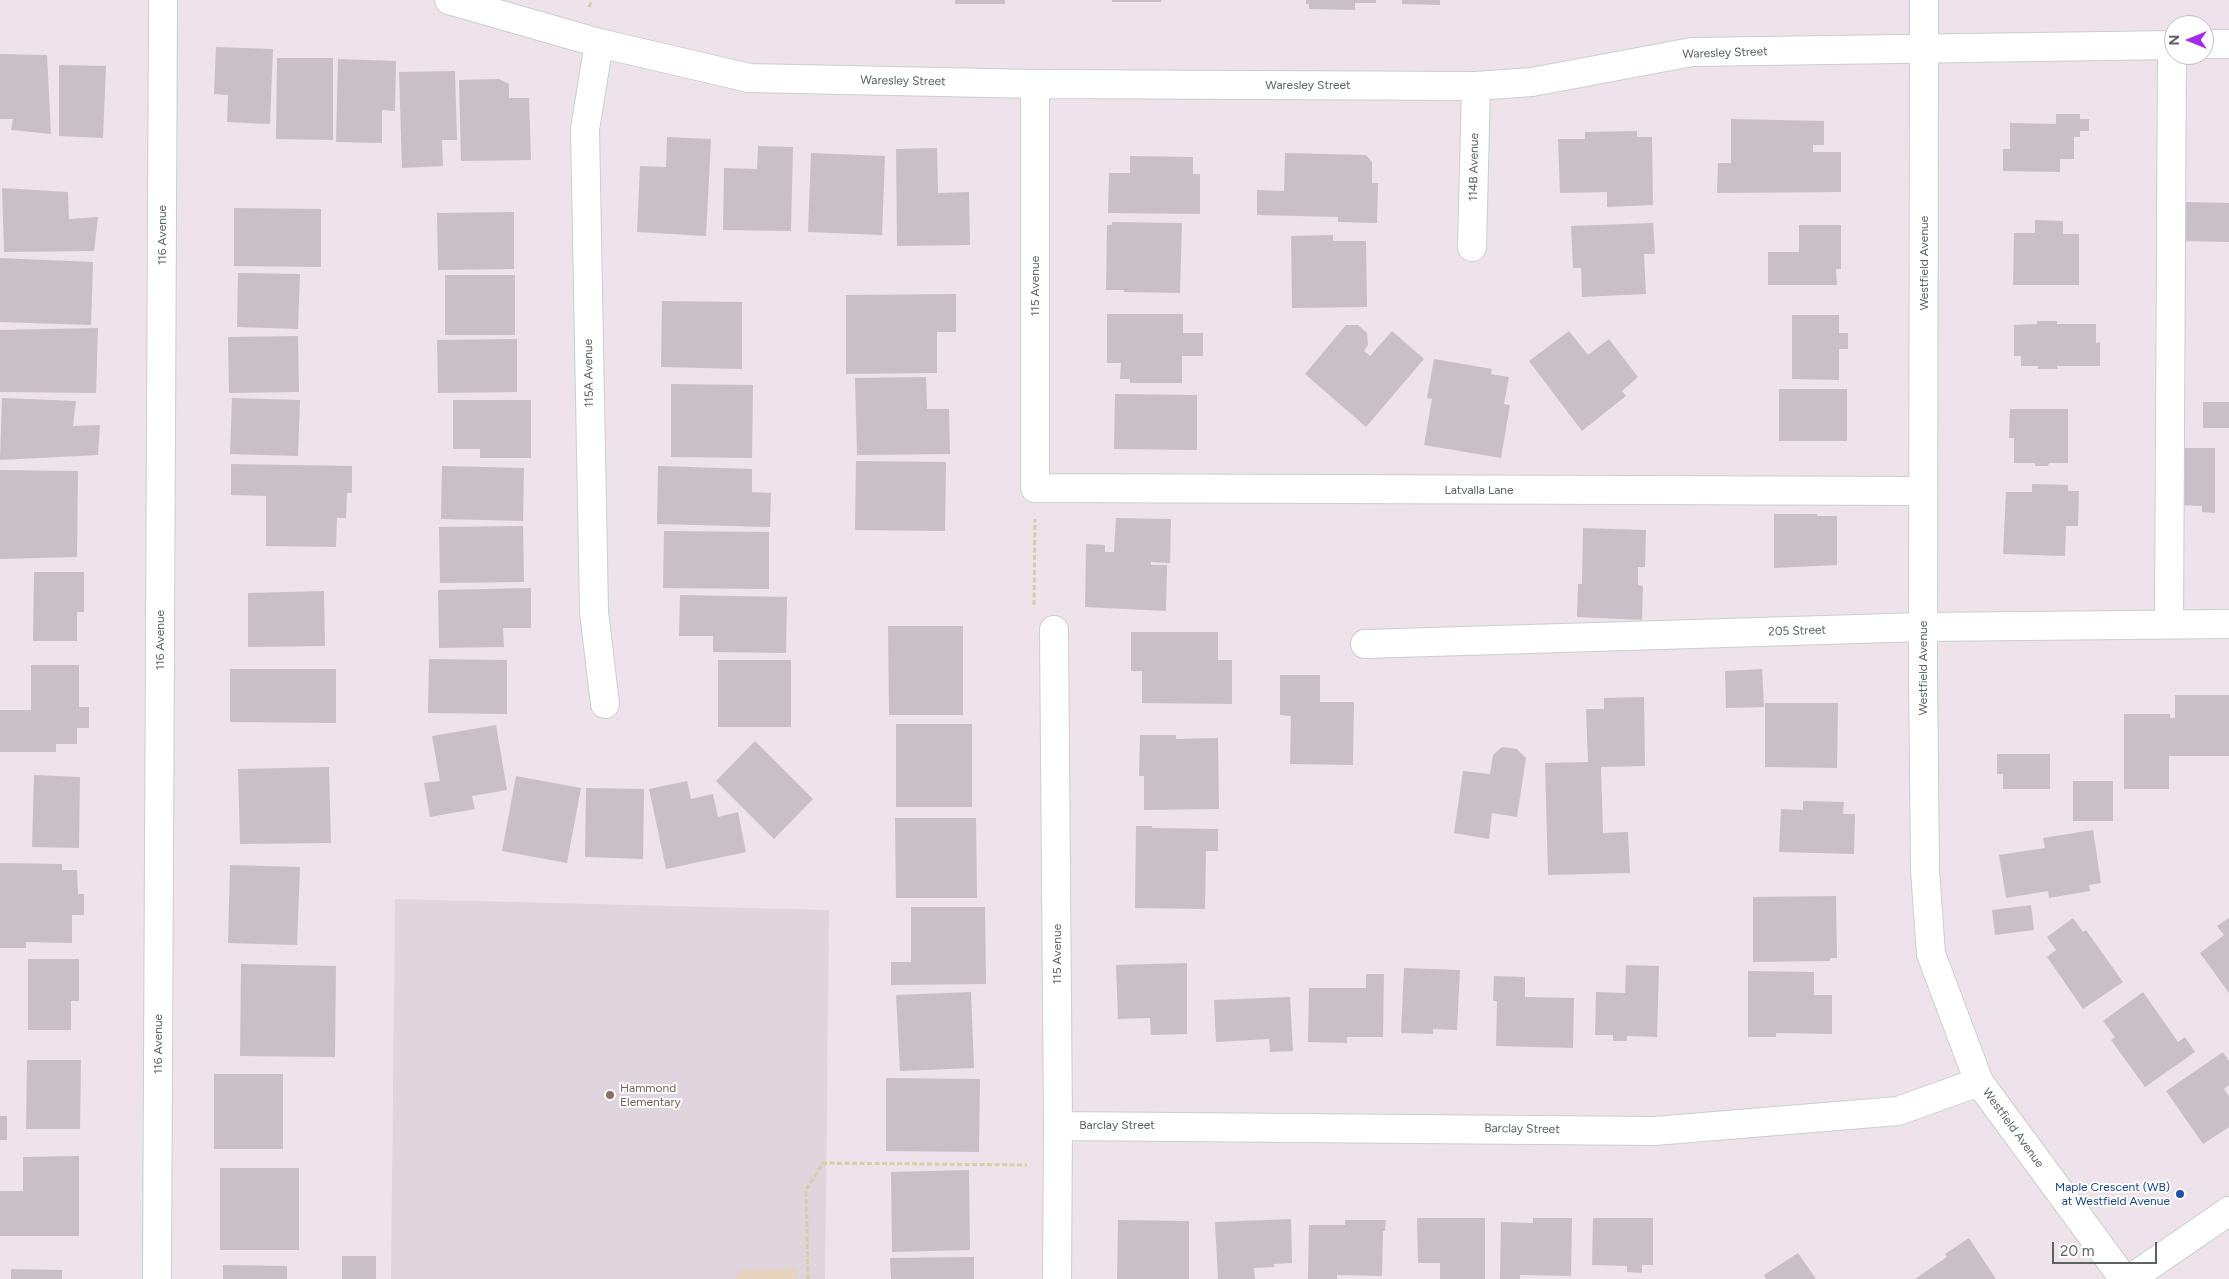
<!DOCTYPE html>
<html>
<head>
<meta charset="utf-8">
<style>
  body { margin:0 }
  #map { position:relative; width:2229px; height:1279px; overflow:hidden; background:#eee3ea; font-family:Figtree,sans-serif }
  canvas { display:block }
  .north { position:absolute; left:2164px; top:15px; width:50px; height:50px; box-sizing:border-box; background:#fff; border:1px solid #bdc1be; border-radius:50%; rotate:270deg; font-size:14px; font-weight:700; line-height:20px; text-align:center; color:#5b645c }
  .north::after { content:''; display:block; margin:auto; width:18px; height:22px; background:#a32bec; clip-path:polygon(50% 0,100% 100%,50% 72%,0 100%) }
  .scale { position:absolute; left:2052px; top:1242px; width:105px; height:22px; box-sizing:border-box; border:2px solid #5b645c; border-top:0; padding-left:6px; font-size:15px; line-height:18px; white-space:nowrap; color:#5b645c; -webkit-text-stroke:4px #fff; paint-order:stroke }
</style>
</head>
<body>
<div id="map">
<canvas width="2229" height="1279"></canvas>
<div class="north">N</div>
<div class="scale">20 m</div>
</div>
<script>
const ctx = document.querySelector('canvas').getContext('2d');
ctx.lineJoin = 'round';
function fillPath(path, color) { ctx.fillStyle = color; ctx.fill(path, 'evenodd'); }
function trace(path, color, width, dash) { ctx.strokeStyle = color; ctx.lineWidth = width; ctx.lineCap = dash ? 'butt' : 'round'; ctx.setLineDash(dash || []); ctx.stroke(path); }
function drawText(font, color, halo, rows, align = 'center') {
  ctx.font = font + ' Figtree,sans-serif'; ctx.lineWidth = 4; ctx.setLineDash([]); ctx.textBaseline = 'middle'; ctx.strokeStyle = halo; ctx.fillStyle = color; for (const [text, x, y, turn = 0] of rows) {
    ctx.save(); ctx.translate(x, y); ctx.rotate((+turn || 0) * Math.PI / 180); ctx.textAlign = isNaN(turn) ? turn : align; if (halo) ctx.strokeText(text, 0, 0); ctx.fillText(text, 0, 0); ctx.restore();
  }
}
const education = new Path2D(`
  M395 899 829 910 825 1279H391Z`);
const green = new Path2D(`
  M797 1269V1279H734L740 1270Z`);
const building = new Path2D(`
  M955 0H1005V4H955Z
  M1112 0H1161V2H1112Z
  M1306 0H1376V3H1355V10L1309 9V4H1306Z
  M1402 0H1440V5L1402 4Z
  M216 47 273 49 270 124 227 122 228 95 214 94Z
  M0 54 47 55 51 134 11 130 13 119H0Z
  M277 58H333V140L276 139Z
  M338 59 396 61 395 111 382 110V143L336 142Z
  M59 65 106 66 103 138 59 136Z
  M455 71 457 140H442L443 166 402 168 399 72Z
  M499 79 509 84V98H529L531 160 461 161 459 80Z
  M2056 114H2080V119H2089V131H2080V137H2074V159H2060V172L2003 171V149H2010V123L2056 124Z
  M1731 119 1824 121V145H1813V152H1841V192L1717 193 1718 163H1731Z
  M1637 131V137H1652L1653 205 1607 207V192L1560 193 1558 139H1585V132Z
  M667 137 711 139 706 236 637 232 640 166 666 167Z
  M758 146 793 147 791 231 723 230 724 168 757 169Z
  M937 148 938 193 969 192 970 245 897 246 896 149Z
  M811 153 885 156 882 235 808 232Z
  M1285 153 1366 155 1372 162V183H1378L1377 223 1338 222V217L1257 215V190L1284 191Z
  M1130 156 1193 157V174H1200V214L1108 213 1109 173H1130Z
  M2 188 68 192 69 219 98 217 94 251 4 252Z
  M2182 202 2229 203V242L2182 241Z
  M234 208 321 209V267L234 266Z
  M514 212V269L438 270 437 213Z
  M2035 220 2063 221V234H2079V285H2013L2014 233H2035Z
  M1112 222 1182 223 1180 293 1124 292V290H1106L1107 225H1112Z
  M1653 223 1655 254H1644L1646 294 1582 297 1581 268H1573L1571 226Z
  M1799 225H1841V269H1836L1837 285H1768V252H1799Z
  M1333 235V241H1366L1367 307 1292 308 1291 236Z
  M0 258 93 262 91 325 0 322Z
  M238 273 300 274 298 329 237 327Z
  M445 275H515V335H445Z
  M956 294V332H937V373L846 374V295Z
  M662 301 742 302V369L661 367Z
  M1107 314H1183V333H1203V356H1182V383H1130V379H1120L1121 363H1107Z
  M1792 315H1839V333H1848V349H1839V380L1792 379Z
  M2037 321H2057V324H2096V343L2100 342V366H2057L2058 369H2038V366H2021V356H2014V325L2037 324Z
  M1346 325H1358L1367 333 1368 345 1364 351 1370 356 1392 331 1424 359 1366 427 1305 374Z
  M98 328 96 393 0 392V330Z
  M1569 331 1588 355 1609 339 1638 377 1622 391 1626 396 1582 431 1529 361Z
  M298 336 299 392 229 393 228 337Z
  M517 339V392L438 393 437 340Z
  M1434 359 1492 369 1491 374 1509 377 1504 404 1510 405 1501 458 1424 445 1432 399 1427 398Z
  M926 377 927 409H949L950 454 857 455 855 378Z
  M671 384 753 385 752 458 671 457Z
  M1779 389H1847V441H1779Z
  M1115 394 1197 395V450L1114 449Z
  M2 398 76 401 73 426 100 425 98 455 0 460Z
  M232 398 300 400 298 456 230 454Z
  M453 400H531V458H480V449H453Z
  M2203 402H2229V428H2203Z
  M2010 409H2068V463H2049L2048 466H2035V463H2014V438H2009Z
  M2179 448H2215V513L2202 512V506L2178 505Z
  M856 461 946 462 945 531 855 530Z
  M231 464 352 466V493H347L346 518H337L336 547 266 546V496L231 495Z
  M442 466 524 468 523 521 441 519Z
  M658 466 752 469V492L771 493 770 527 657 524Z
  M0 470 78 471 77 557 0 559Z
  M2032 484 2068 485V491H2079L2078 526H2066L2065 556 2003 554 2006 492H2032Z
  M1774 514H1817V516H1837V565L1774 568Z
  M1116 518 1171 519 1170 563 1151 562V565H1167L1166 611 1085 607 1086 544 1105 545V552H1114Z
  M523 526 524 582 440 583 439 527Z
  M1583 528 1646 530 1645 567H1638V585L1643 586 1642 620 1577 617 1578 584H1582Z
  M664 531 769 532V589L663 588Z
  M34 572H84V612H77V641H33Z
  M531 588V628H503L504 647 439 648 438 590Z
  M324 591 325 646 248 647V593Z
  M680 595 787 597 786 653 713 652V636H679Z
  M888 626H963V715H889Z
  M1131 632H1218V660H1232V704L1142 703V671H1131Z
  M429 659 507 660V714L428 713Z
  M718 660H791V727H718Z
  M31 665H79V707H89V728H77V744H56V752H0V710H31Z
  M230 669H336V723L230 722Z
  M1762 669 1764 707 1726 708 1725 671Z
  M1280 675H1320V702H1354L1353 765 1290 764 1291 716 1280 715Z
  M2175 695H2229V756H2169V789H2124V714H2170V718H2175Z
  M1644 697 1645 766 1601 767 1603 833 1628 832 1630 873 1548 875 1545 763 1588 762 1586 709H1604V698Z
  M1765 703H1838L1837 768 1765 767Z
  M896 724H972V807H896Z
  M496 725 507 790 472 796 475 809 430 817 424 783 440 781 432 736Z
  M1140 735H1176V739L1218 738 1219 809 1144 810V776H1139Z
  M755 741 813 799 774 839 716 781Z
  M1502 747 1517 749 1526 758 1517 817 1492 813 1489 839 1454 833 1463 771 1490 774 1493 755Z
  M1997 754H2050V789H2003V774H1997Z
  M329 767 331 843 240 844 238 769Z
  M34 775 80 777 79 848 32 847Z
  M516 776 581 788 567 863 502 851Z
  M687 781 691 799 713 794 718 817 738 812 746 852 666 869 649 789Z
  M2073 781H2113V821H2073Z
  M586 788 644 789 643 859 585 857Z
  M1803 801 1844 802 1843 814H1855L1854 854 1779 852 1781 809 1803 810Z
  M895 818H976L977 898H896Z
  M1136 826H1152V828L1218 829V851H1206L1205 909 1135 908Z
  M2093 830 2101 883 2089 885 2090 891 2049 898 2048 891 2006 898 1999 855 2045 848 2043 838Z
  M0 863 62 864V870H77L78 894H84V915H72V943L26 942V948H0Z
  M230 865 300 867 297 945 228 943Z
  M1836 896 1837 958H1830V961L1753 962V897Z
  M2031 905 2034 930 1995 935 1992 910Z
  M911 907H985L986 984 891 985V962H911Z
  M2073 918 2083 932 2086 930 2123 982 2083 1009 2047 957 2056 950 2047 937Z
  M2229 918V993L2200 953 2224 935 2217 926Z
  M28 959H79V1001H71V1030H28Z
  M1187 963V1034L1151 1035 1150 1018 1118 1019 1116 965Z
  M241 964 336 966 335 1057 240 1056Z
  M1626 965 1659 966 1657 1037 1627 1036V1041H1613V1035H1595L1596 992 1625 993Z
  M1404 968 1460 970 1457 1030 1433 1029V1034L1401 1033Z
  M1748 971 1814 972V995H1832V1034L1776 1033V1037H1748Z
  M1366 974H1384L1383 1037H1347V1043L1308 1042 1309 988H1366Z
  M1494 976 1525 977V997L1574 998 1573 1048 1496 1046 1497 1001H1493Z
  M971 992 974 1068 900 1071 896 995Z
  M2143 992 2178 1042 2185 1037 2195 1052 2145 1087 2111 1040 2115 1037 2103 1021Z
  M1290 997 1293 1051 1270 1052 1269 1039 1216 1042 1214 1000Z
  M2223 1052 2229 1061V1085L2224 1089 2229 1096V1127L2203 1144 2166 1091Z
  M27 1060H81L80 1129H26Z
  M214 1074H283V1149H214Z
  M886 1078 980 1079 979 1152 886 1151Z
  M0 1116H7V1140H0Z
  M79 1156V1236H0V1191H23V1157Z
  M220 1168H299V1250H220Z
  M969 1170 970 1250 892 1252 891 1172Z
  M1417 1218H1485V1279H1440V1263H1418Z
  M1533 1218H1572L1571 1276 1520 1275V1279H1500L1501 1222 1533 1223Z
  M1593 1218H1653V1265H1642V1273L1627 1272V1266L1592 1265Z
  M1291 1219 1292 1263 1274 1264V1267L1254 1268 1255 1279H1218L1215 1222Z
  M1118 1220 1189 1221V1279H1117Z
  M1345 1220H1386L1385 1231H1383L1382 1276 1337 1275V1279H1308L1309 1225H1345Z
  M1969 1238 1996 1279H1915L1947 1257 1945 1254Z
  M1798 1253 1816 1279H1766L1764 1275Z
  M342 1256H376V1279H342Z
  M974 1257V1279H891L890 1258Z
  M223 1265 287 1266V1279H223Z
  M11 1269 62 1270V1279H11Z`);
const path = new Path2D(`
  M589 7 592 0
  M1034 605 1035 519
  M808 1279 806 1190 823 1163 1027 1165`);
const minor = new Path2D(`
  M449 0 599 43 749 78 1035 84 1476 86 1532 82 1692 52 2174 45
  M1924 0 1923 670 1925 870 1931 954 1979 1082 2124 1279
  M599 43 585 129 594 612 605 704
  M2204 44H2229
  M1035 84V488L1923 491
  M1472 247 1476 86
  M2169 623 2172 45
  M1054 630 1058 1126 1057 1279
  M1365 644 1923 627 2229 624
  M1058 1126 1654 1131 1898 1111 1979 1082
  M157 1279 163 0
  M2130 1279 2229 1211`);
const markers = [
  [610,1095,5,"#8d6e63"],
  [2180,1194,5,"#1a4fb4"]
];
const streetNames = [
  ["Waresley Street",1725,53,-2],
  ["Waresley Street",903,81,1],
  ["Waresley Street",1308,85],
  ["114B Avenue",1474,167,-89],
  ["116 Avenue",162,235,-90],
  ["Westfield Avenue",1924,263,-90],
  ["115 Avenue",1035,286,-90],
  ["115A Avenue",589,373,-91],
  ["Latvalla Lane",1479,490],
  ["205 Street",1797,631,-2],
  ["116 Avenue",160,640,-90],
  ["Westfield Avenue",1923,668,-90],
  ["115 Avenue",1057,954,-90],
  ["116 Avenue",158,1044,-90],
  ["Barclay Street",1117,1125],
  ["Westfield Avenue",2013,1128,54],
  ["Barclay Street",1522,1129,1]
];
const educationNames = [
  ["Hammond",620,1088],
  ["Elementary",620,1102]
];
const transitNames = [
  ["Maple Crescent (WB)",2170,1187],
  ["at Westfield Avenue",2170,1201]
];
fillPath(education, '#e0d4dd');
fillPath(green, '#e6d4bf');
fillPath(building, '#c9bfc7');
trace(minor, '#c9d0cb', 30);
trace(path, '#d8cea2', 3, [5, 2.5]);
trace(minor, '#fff', 28);
for (const [x, y, r, color] of markers) { const dot = new Path2D(); dot.arc(x, y, r, 0, 2 * Math.PI); ctx.fillStyle = color; ctx.fill(dot); trace(dot, '#fff', 2); }
drawText('12px', '#5b645c', '#fff', streetNames);
drawText('12px', '#785e54', '#fff', educationNames, 'left');
drawText('12px', '#164399', '#fff', transitNames, 'right');
</script>
</body>
</html>
